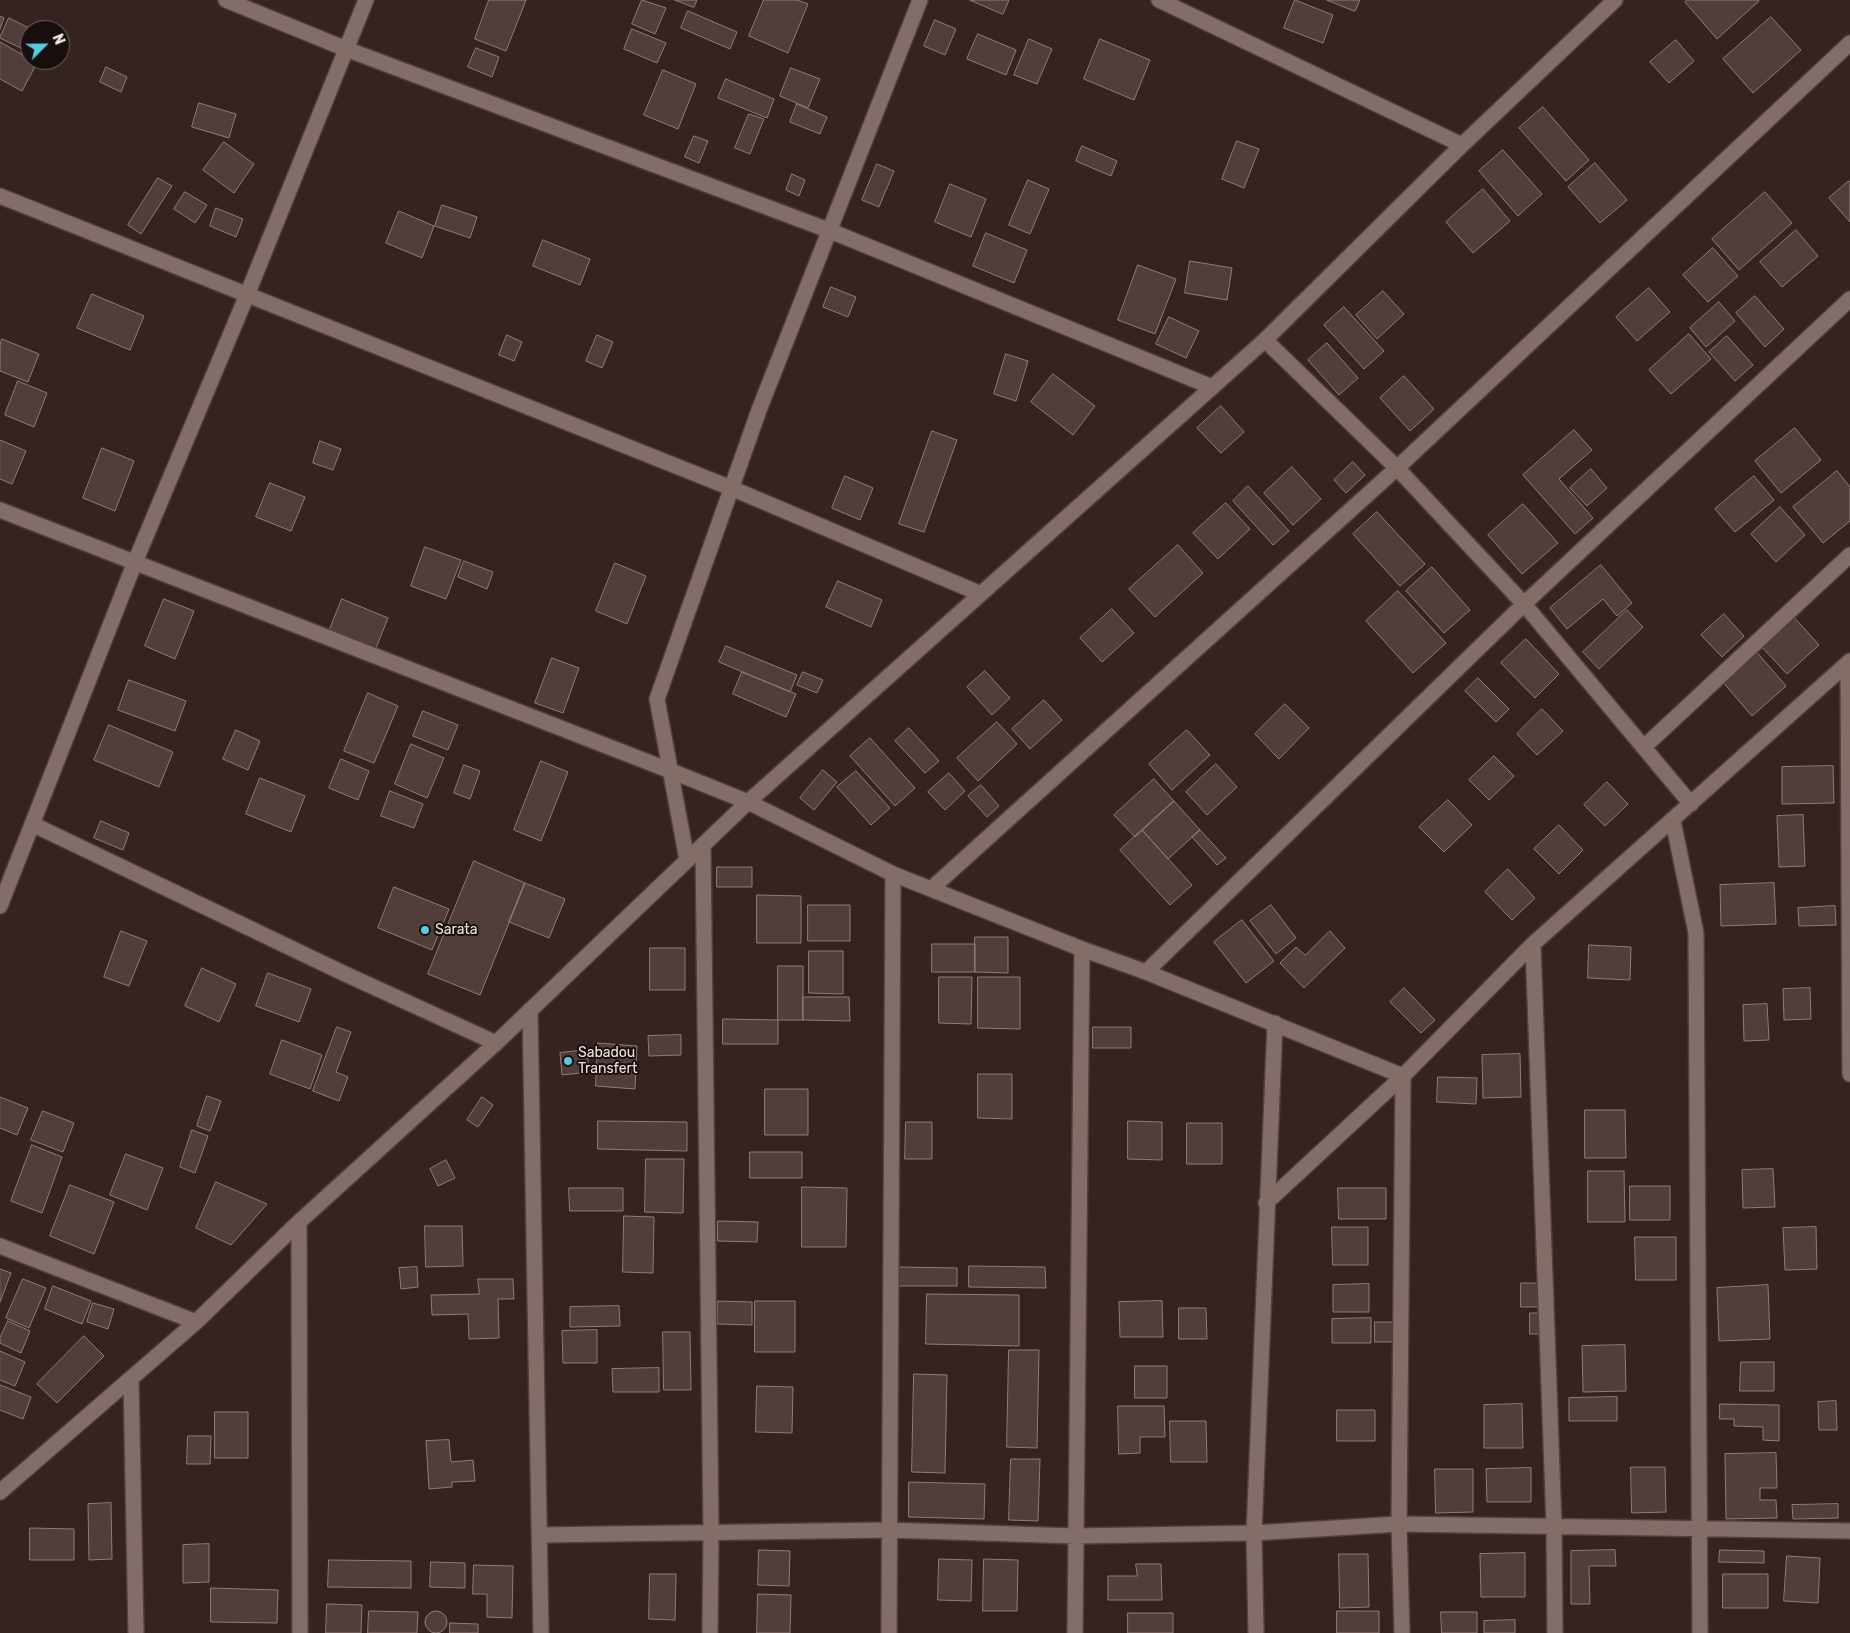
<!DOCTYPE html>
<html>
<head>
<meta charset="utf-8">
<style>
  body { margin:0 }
  #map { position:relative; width:1850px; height:1633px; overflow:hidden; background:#35231f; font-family:Rubik,sans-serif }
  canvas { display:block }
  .north { position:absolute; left:20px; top:20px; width:50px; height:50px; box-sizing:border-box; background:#170e0d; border:1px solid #6f6462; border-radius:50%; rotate:67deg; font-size:14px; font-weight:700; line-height:20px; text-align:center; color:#f2e5e2 }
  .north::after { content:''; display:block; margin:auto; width:18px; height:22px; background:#55cae0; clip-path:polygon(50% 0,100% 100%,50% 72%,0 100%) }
</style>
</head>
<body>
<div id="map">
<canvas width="1850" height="1633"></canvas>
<div class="north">N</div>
</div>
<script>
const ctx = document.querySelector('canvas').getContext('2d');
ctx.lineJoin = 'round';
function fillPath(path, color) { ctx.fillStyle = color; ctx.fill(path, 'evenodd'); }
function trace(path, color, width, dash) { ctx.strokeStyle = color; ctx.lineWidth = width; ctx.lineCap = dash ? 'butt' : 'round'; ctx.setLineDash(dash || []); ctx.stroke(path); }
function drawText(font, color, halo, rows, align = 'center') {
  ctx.font = font + ' Rubik,sans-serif'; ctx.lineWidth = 4; ctx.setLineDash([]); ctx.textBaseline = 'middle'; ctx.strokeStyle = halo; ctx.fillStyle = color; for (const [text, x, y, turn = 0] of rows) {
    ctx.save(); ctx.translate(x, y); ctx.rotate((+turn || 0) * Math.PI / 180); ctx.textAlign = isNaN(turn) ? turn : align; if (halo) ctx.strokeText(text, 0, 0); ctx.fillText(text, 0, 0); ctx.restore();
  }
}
const building = new Path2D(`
  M489 0H526L506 51 475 39Z
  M642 0 666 8 655 34 632 24Z
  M675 0H697L694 7Z
  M764 0H797L808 4 788 53 749 36Z
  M970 0H1009L1003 14Z
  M1295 0 1333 15 1323 43 1284 28Z
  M1327 0H1360L1355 11Z
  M1687 0H1758L1759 1 1717 39 1685 2Z
  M688 11 737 32 730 49 681 28Z
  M0 16 4 18 0 29Z
  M1771 17 1801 50 1753 93 1723 59Z
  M9 18 33 30H30V43L27 51 0 38Z
  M935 20 956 29 945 55 924 46Z
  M632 29 666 43 657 63 624 49Z
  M978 34 1016 50 1006 75 967 59Z
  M1029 39 1052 49 1037 84 1014 75Z
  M1100 39 1150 60 1134 100 1084 79Z
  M1676 40 1694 61 1669 83 1650 62Z
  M0 42 37 63 22 91 0 79Z
  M476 48 499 57 492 77 468 67Z
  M106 67 127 77 121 92 100 82Z
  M791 68 820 79 808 108 780 96Z
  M663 70 696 84 678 129 644 115Z
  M726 79 774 99 767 118 718 98Z
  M199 103 236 114 229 138 192 127Z
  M797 104 827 117 820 134 790 122Z
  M1543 107 1589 160 1566 181 1519 128Z
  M749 114 764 119 750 154 735 148Z
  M694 136 708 141 699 163 685 157Z
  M1237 141 1259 149 1244 188 1222 179Z
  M224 142 254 164 234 193 203 170Z
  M1082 146 1117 161 1111 176 1076 161Z
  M1503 150 1542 194 1518 216 1479 171Z
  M1595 163 1627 200 1600 223 1568 187Z
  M877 164 894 171 879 207 862 200Z
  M792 174 805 180 799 196 786 190Z
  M158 178 172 186 141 234 128 225Z
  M1028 180 1049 189 1030 234 1009 225Z
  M1849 181 1850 182V222L1829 198Z
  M950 184 986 199 971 237 935 222Z
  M1483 189 1510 221 1473 253 1446 222Z
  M185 192 207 205 195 223 174 209Z
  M1765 192 1792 223 1739 270 1712 239Z
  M442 205 477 217 470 238 435 226Z
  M216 208 243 219 236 237 210 226Z
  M399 211 434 226 422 258 386 243Z
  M1796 230 1818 256 1782 287 1760 262Z
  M986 233 1027 250 1014 283 973 266Z
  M543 240 590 259 580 285 533 266Z
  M1713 248 1738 276 1708 302 1683 275Z
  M1190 261 1232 268 1227 300 1185 293Z
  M1138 265 1176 279 1155 334 1118 320Z
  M831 287 856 297 848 317 823 307Z
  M1649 288 1670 312 1637 341 1616 317Z
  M1383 291 1404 314 1377 339 1356 315Z
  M92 294 144 316 130 350 77 328Z
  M1755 296 1784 329 1765 347 1736 313Z
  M1719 302 1735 321 1706 347 1690 328Z
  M1344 307 1384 351 1364 369 1324 325Z
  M1169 317 1199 331 1186 358 1156 344Z
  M1689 334 1711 359 1671 394 1649 370Z
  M507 335 522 342 514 361 499 355Z
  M597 335 613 342 602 368 586 361Z
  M1727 336 1753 365 1735 381 1709 352Z
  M2 339 39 354 28 382 0 371V346Z
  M1327 343 1358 378 1339 395 1308 360Z
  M1006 354 1028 361 1016 401 994 394Z
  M1053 374 1095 406 1073 435 1031 402Z
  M1404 376 1434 409 1410 431 1380 398Z
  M18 381 47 393 34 427 5 415Z
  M1221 406 1244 432 1221 453 1197 428Z
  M1795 428 1821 460 1781 493 1755 461Z
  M1574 430 1592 450 1559 479 1593 518 1575 534 1523 475Z
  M932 431 957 440 924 532 899 524Z
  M0 440 26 451 12 484 0 479Z
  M320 441 341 449 333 470 313 463Z
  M102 448 134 461 115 511 83 498Z
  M1353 462 1365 475 1346 493 1334 480Z
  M1292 467 1321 499 1293 525 1264 493Z
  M1591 469 1607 488 1587 506 1570 488Z
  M1837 471 1850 487V521L1823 543 1793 507Z
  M845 476 873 488 860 520 832 508Z
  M1754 476 1774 500 1735 532 1715 509Z
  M270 483 305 497 291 531 256 517Z
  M1248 486 1289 531 1273 545 1233 501Z
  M1226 503 1250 529 1218 559 1193 533Z
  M1523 504 1558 543 1522 574 1488 535Z
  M1780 507 1805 535 1776 562 1751 534Z
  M1377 512 1425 564 1400 586 1353 534Z
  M1178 545 1203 573 1155 617 1129 589Z
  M425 547 461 560 446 599 411 586Z
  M464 561 493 572 487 589 458 577Z
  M615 563 646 576 627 624 596 611Z
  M1601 565 1632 603 1617 616 1603 599 1567 629 1550 608Z
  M1432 567 1470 610 1444 633 1406 591Z
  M838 581 882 600 871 627 826 607Z
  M1398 591 1446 643 1413 673 1366 621Z
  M164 599 194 611 175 659 145 646Z
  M342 599 388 618 376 648 330 629Z
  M1112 609 1134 633 1102 662 1080 638Z
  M1627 610 1643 627 1599 669 1583 652Z
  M1724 614 1744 636 1722 657 1701 635Z
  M1792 615 1819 645 1787 674 1760 645Z
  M1526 639 1559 674 1535 698 1501 663Z
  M726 646 797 675 790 692 719 662Z
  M1755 650 1786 686 1752 716 1721 680Z
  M552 658 579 668 563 713 535 703Z
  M985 671 1010 698 992 715 967 687Z
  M742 672 796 694 786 717 733 694Z
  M803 672 823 680 817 693 797 685Z
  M1478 678 1509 709 1496 722 1465 691Z
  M129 680 186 701 175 731 118 710Z
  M368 693 398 706 374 763 344 751Z
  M1044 700 1062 720 1030 749 1012 729Z
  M1285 704 1309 728 1279 759 1255 734Z
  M1542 709 1563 731 1537 755 1517 734Z
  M423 711 458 725 448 750 413 736Z
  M997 722 1017 744 978 781 957 758Z
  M109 725 173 752 159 787 94 760Z
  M909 728 939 761 925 773 895 741Z
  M236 730 260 741 248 770 223 759Z
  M1187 730 1210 755 1172 790 1149 764Z
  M870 738 915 788 895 806 850 756Z
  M411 744 444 758 427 798 395 784Z
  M1494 756 1514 776 1489 800 1469 780Z
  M341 759 369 771 358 800 329 788Z
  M541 761 568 772 541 841 514 830Z
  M1216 764 1237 787 1207 815 1186 792Z
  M464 765 480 771 470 799 454 793Z
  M1833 766 1834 803 1782 804V767Z
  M823 770 837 782 814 810 800 798Z
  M856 771 890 808 871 825 837 787Z
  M949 773 965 791 945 810 928 792Z
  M260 778 305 796 291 832 246 814Z
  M1154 779 1174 801 1135 837 1114 815Z
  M1607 782 1628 804 1605 826 1584 805Z
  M981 785 999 806 987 817 968 796Z
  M390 791 423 804 414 828 381 816Z
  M1448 800 1472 825 1444 852 1419 827Z
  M1174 801 1200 830 1168 859 1142 830Z
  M1803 815 1805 866 1779 867 1777 816Z
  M101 821 129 833 123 850 94 838Z
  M1559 825 1583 850 1559 874 1534 849Z
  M1142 830 1192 885 1170 905 1120 850Z
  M1200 830 1226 858 1217 865 1192 837Z
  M474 861 525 883 480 995 428 974Z
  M717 867H752V887H717Z
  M1508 869 1535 898 1512 920 1485 892Z
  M525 883 565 899 549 938 509 922Z
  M1774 883 1776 924 1721 926 1720 885Z
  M394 887 449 909 432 950 378 928Z
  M757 895 801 896V943H757Z
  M808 905H850V941H808Z
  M1271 905 1296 938 1276 954 1250 921Z
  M1835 906 1836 925 1799 926 1798 908Z
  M1242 920 1274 961 1246 983 1214 942Z
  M121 931 147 941 129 986 104 977Z
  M1330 931 1345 948 1304 988 1280 963 1296 947 1305 955Z
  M975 937H1008V973L975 972Z
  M932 944H975V972H932Z
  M1589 945 1631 947 1630 980 1588 978Z
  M650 948H685V990H650Z
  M809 951H843V994L809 993Z
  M778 966H803V1020H778Z
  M202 968 236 984 219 1022 185 1006Z
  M268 973 311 989 299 1022 256 1006Z
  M939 977H972L971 1024 939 1023Z
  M978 977H1020V1029L978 1028Z
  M1404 988 1435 1020 1421 1033 1390 1002Z
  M1810 988 1811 1019 1784 1020 1783 989Z
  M803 997H849L850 1021 803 1020Z
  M1767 1004 1769 1040 1744 1041 1743 1005Z
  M723 1019 778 1020V1044H723Z
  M337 1027 351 1032 336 1072 348 1077 339 1101 313 1091Z
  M1093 1027H1131V1048H1093Z
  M681 1035V1055L649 1056 648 1036Z
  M282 1040 322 1055 310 1089 270 1074Z
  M598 1043 637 1046 635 1089 596 1086Z
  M587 1050 589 1072 562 1075 560 1053Z
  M1520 1054 1521 1097 1483 1098 1482 1055Z
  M978 1074H1012V1119L978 1118Z
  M1438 1077 1477 1078 1476 1104 1437 1102Z
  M765 1089H808V1135H765Z
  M207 1096 221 1101 210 1131 197 1126Z
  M0 1097 28 1108 17 1135 0 1128Z
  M482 1097 493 1105 478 1127 467 1120Z
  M1585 1110H1625L1626 1158H1585Z
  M43 1111 74 1123 63 1152 31 1140Z
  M598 1121 687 1122V1151L598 1149Z
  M1128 1121 1162 1122V1160L1128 1159Z
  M906 1122H932V1159H905Z
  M1187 1123H1222V1164H1187Z
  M192 1130 208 1136 195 1173 180 1167Z
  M32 1145 62 1157 42 1213 11 1201Z
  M750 1152H802V1178H750Z
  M126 1154 163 1168 147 1210 110 1195Z
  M646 1159H684L683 1213 645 1212Z
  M446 1160 455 1178 438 1186 430 1169Z
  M1773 1169 1775 1207 1743 1208 1742 1170Z
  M1588 1171H1624L1625 1222H1588Z
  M216 1182 267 1204 231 1245 196 1228Z
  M70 1185 114 1202 94 1254 50 1236Z
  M1630 1186H1670V1220H1630Z
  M802 1187 847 1188 846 1247H802Z
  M569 1188H623V1211H570Z
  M1338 1188H1386V1219H1339Z
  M624 1216 654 1217 653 1273 623 1272Z
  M718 1221 758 1222 757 1242 718 1241Z
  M425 1226H462L463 1266 426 1267Z
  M1332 1227H1368V1265H1333Z
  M1816 1227 1817 1269 1785 1270 1783 1228Z
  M1635 1237H1676V1280H1636Z
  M969 1266 1045 1267 1046 1288 969 1287Z
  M417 1267 418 1287 401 1289 399 1268Z
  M899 1267 957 1268V1286H899Z
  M0 1269 11 1273 0 1302Z
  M23 1279 46 1288 29 1328 6 1318Z
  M478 1279H513L514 1299H498L499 1338 469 1339 468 1314 432 1315 431 1295 479 1294Z
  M1521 1283H1543L1544 1307H1521Z
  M1369 1284V1312H1333V1285Z
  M1768 1285 1770 1339 1719 1341 1717 1288Z
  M53 1286 91 1301 82 1324 45 1309Z
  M927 1294 1019 1295V1346L926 1344Z
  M718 1301 752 1302V1325L718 1324Z
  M755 1301H795V1352H755Z
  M1162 1301 1163 1337H1120L1119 1302Z
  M93 1303 114 1309 108 1329 87 1322Z
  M619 1306 620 1326 570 1327V1307Z
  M1179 1308H1206L1207 1339H1179Z
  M1530 1313H1542V1334H1530Z
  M1371 1318V1343H1332V1319Z
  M8 1321 30 1331 21 1353 0 1343V1338Z
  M1375 1322H1395V1342H1375Z
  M597 1330V1363H563L562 1331Z
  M663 1332H690L691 1390H664Z
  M84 1336 104 1356 57 1403 37 1384Z
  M1625 1345 1626 1391 1583 1392 1582 1346Z
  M1009 1350H1039L1037 1448 1007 1447Z
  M0 1351 25 1362 15 1386 0 1380Z
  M1741 1362H1774V1391H1740Z
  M1135 1366H1167V1398H1135Z
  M659 1368V1392H613L612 1369Z
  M914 1374 947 1375 945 1473 912 1472Z
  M0 1385 31 1397 23 1419 0 1410Z
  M757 1386 793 1387 792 1433 756 1432Z
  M1617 1397V1421H1569V1398Z
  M1836 1401 1837 1430H1819L1818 1402Z
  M1522 1404 1523 1448H1484V1405Z
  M1720 1404 1779 1405V1441L1763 1440V1427L1734 1426V1419H1720Z
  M1118 1406H1164L1165 1437H1140V1453L1119 1454Z
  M1337 1410H1375V1441H1337Z
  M215 1412H248V1458H215Z
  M1170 1421H1206L1207 1462H1171Z
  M188 1436H211L210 1464H187Z
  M449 1440 451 1462 473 1460 475 1481 452 1482V1487L429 1489 426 1441Z
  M1776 1453 1777 1488H1760V1500H1776L1777 1518 1726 1519 1725 1454Z
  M1011 1459H1040L1038 1521 1009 1520Z
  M1631 1467H1665L1666 1512 1632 1513Z
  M1531 1468V1502H1487L1486 1469Z
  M1435 1469H1473V1512L1436 1513Z
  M909 1482 985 1484 984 1519 909 1517Z
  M111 1503 112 1559 89 1560 88 1504Z
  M1838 1504V1518L1793 1519 1792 1505Z
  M30 1528 74 1529V1560H30Z
  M209 1544V1582L183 1583V1545Z
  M759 1550 790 1551 789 1586 758 1585Z
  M1615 1550 1616 1566H1589L1590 1604H1571V1551Z
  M1720 1550 1764 1551V1563L1719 1562Z
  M1525 1553V1597H1481L1480 1554Z
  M1339 1554H1368L1369 1607 1340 1608Z
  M1787 1556 1820 1558 1818 1603 1784 1601Z
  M939 1559 972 1560 971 1601 938 1600Z
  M984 1559 1018 1560 1017 1611H983Z
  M329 1560 411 1561V1588L328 1587Z
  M431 1562 465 1563V1588L430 1587Z
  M1136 1564H1161L1162 1600H1108V1576H1137Z
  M474 1565 513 1566 512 1618 487 1617V1594H473Z
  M650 1574H676L675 1620 649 1619Z
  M1723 1574H1768V1608H1723Z
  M211 1588 278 1590 277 1623 211 1622Z
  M758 1594 791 1595 790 1633H757Z
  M327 1604 362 1605 361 1633H326Z
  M369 1611 418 1612 417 1633H368Z
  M1337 1611H1379V1633H1337Z
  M425 1622a11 11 0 1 1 22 0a11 11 0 1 1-22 0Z
  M1441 1612H1477V1633H1442Z
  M1128 1613H1173V1633H1128Z
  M1515 1620V1633H1484V1621Z
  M450 1623 478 1624V1633H450Z`);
const minor = new Path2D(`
  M226 0 346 49 828 230 1212 387
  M1159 0 1462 145
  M0 196 731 488 981 594
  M1265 340 1397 468 1524 604 1691 804
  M0 510 671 771 748 802 893 874 1082 949 1146 972 1403 1076 1399 1524 1402 1633
  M1848 663 1850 1074
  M1644 747 1850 555
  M1673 821 1696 933 1700 1633
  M32 824 343 973 496 1043
  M703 845 711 1532 710 1633
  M687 860 657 699 759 410 920 0
  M931 889 1397 468 1850 43
  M0 906 135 562 247 295 366 0
  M1533 944 1554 1525 1555 1633
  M1146 972 1524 604 1850 299
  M530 1010 541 1633
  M1266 1203 1403 1076 1533 944 1850 661
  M299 1222 300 1633
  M0 1246 196 1322
  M131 1379 136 1633
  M0 1492 196 1322 299 1222 496 1043 748 802 1265 340 1462 145 1615 0
  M539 1535 888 1530 1075 1536 1254 1533 1399 1524 1850 1531
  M889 1633 893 874
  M1075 1633 1082 949
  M1256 1633 1254 1533 1275 1023`);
const markers = [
  [425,930,5,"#55cae0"],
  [568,1061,5,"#55cae0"]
];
const poiNames = [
  ["Sarata",435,930],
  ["Sabadou",578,1053],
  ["Transfert",578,1069]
];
fillPath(building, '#513d39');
trace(building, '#927b76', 1);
trace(minor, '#4f403c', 18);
trace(minor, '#836d69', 15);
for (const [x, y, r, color] of markers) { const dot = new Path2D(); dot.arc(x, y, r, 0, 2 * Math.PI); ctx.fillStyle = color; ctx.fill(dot); trace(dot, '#170e0d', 2); }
drawText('14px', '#f2e5e2', '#170e0d', poiNames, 'left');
</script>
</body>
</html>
